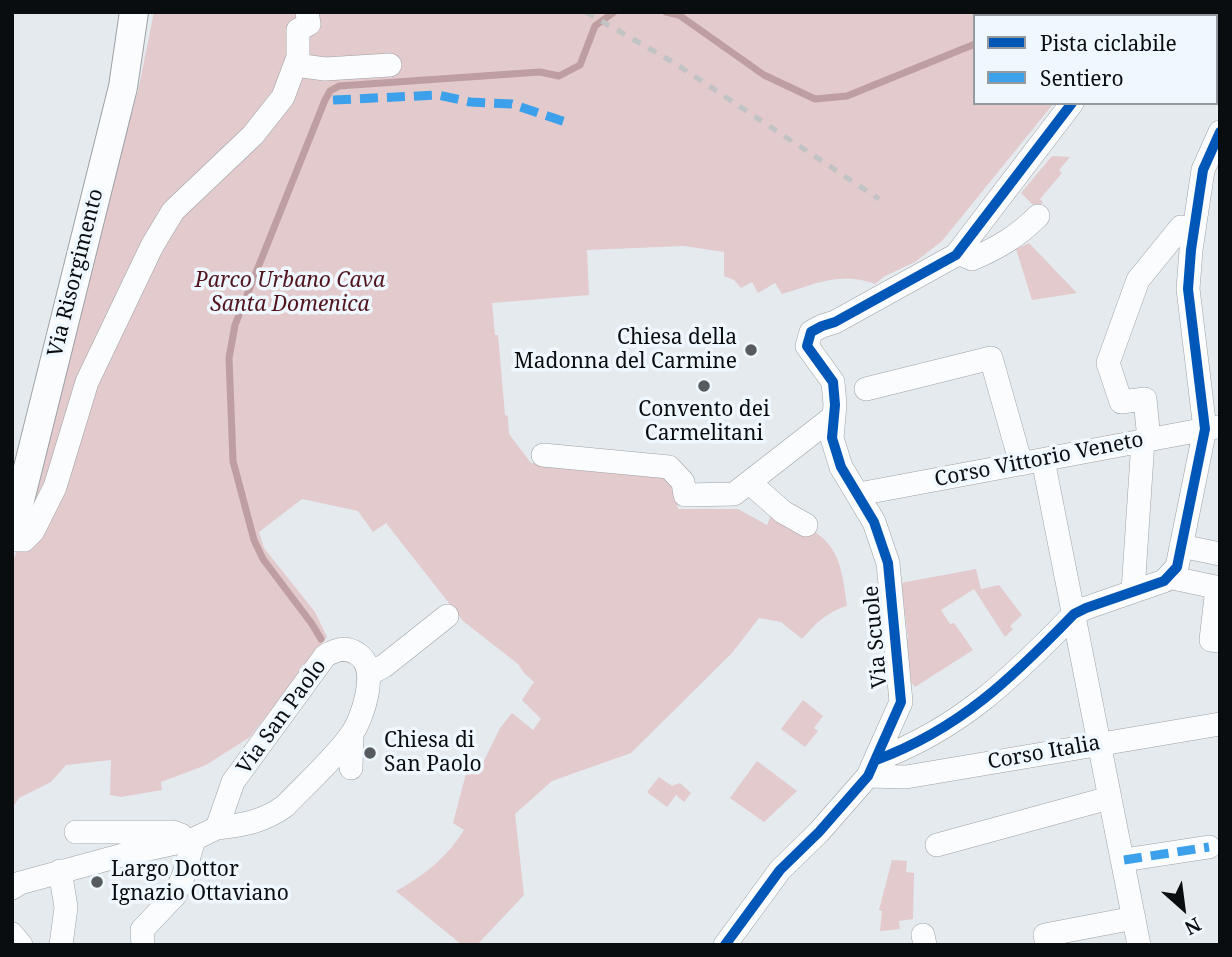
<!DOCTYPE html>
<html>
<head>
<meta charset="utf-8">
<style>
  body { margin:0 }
  #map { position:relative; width:1232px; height:957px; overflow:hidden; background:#e5eaef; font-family:"Noto Serif",serif }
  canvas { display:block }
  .frame { position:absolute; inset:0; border:14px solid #0a0d10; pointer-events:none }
  .legend { position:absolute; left:973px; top:14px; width:245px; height:91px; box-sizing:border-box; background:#f0f8ff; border:2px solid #949a9f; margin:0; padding:9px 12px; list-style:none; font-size:21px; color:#0a0d10 }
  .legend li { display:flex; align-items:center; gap:14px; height:35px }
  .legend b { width:35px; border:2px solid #949a9f }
  .north { position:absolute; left:1148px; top:873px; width:70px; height:70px; -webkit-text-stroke:5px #f0f8ff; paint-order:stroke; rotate:152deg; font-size:19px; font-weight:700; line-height:28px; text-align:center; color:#0a0d10 }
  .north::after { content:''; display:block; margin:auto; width:24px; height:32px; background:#0a0d10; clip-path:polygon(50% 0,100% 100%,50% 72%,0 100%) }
</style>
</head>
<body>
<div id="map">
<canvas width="1232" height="957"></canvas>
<div class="frame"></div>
<ul class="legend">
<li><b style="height:9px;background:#0057b8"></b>Pista ciclabile</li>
<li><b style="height:9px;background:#3ca1ea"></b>Sentiero</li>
</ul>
<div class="north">N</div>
</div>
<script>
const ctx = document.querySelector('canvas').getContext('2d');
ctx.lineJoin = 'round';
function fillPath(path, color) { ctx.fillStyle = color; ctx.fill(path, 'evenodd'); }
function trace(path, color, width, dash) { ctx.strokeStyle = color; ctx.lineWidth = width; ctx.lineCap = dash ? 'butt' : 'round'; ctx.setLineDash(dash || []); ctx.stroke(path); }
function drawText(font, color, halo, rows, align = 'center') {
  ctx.font = font + ' "Noto Serif",serif'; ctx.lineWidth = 7; ctx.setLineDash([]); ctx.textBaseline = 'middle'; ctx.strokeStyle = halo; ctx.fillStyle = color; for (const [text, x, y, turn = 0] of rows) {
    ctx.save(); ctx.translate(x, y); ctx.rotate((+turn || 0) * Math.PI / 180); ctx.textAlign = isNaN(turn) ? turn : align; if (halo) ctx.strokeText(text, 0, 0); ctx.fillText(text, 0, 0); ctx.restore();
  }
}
const green = new Path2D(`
  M154 12H1147L1142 16H975V103H1054L942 241 915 262 885 276 875 284C839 271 817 284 782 294L775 283 758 293 752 282 741 288 734 280 724 276V252L684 246 587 250 589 295 492 303 495 335H498L505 415 508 416 509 434 531 463 662 475 674 487 678 509H738L767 525 773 510C829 536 840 542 847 606 828 611 815 624 802 639L781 622 759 618 732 653 631 753 552 781 515 814 524 895 477 945H462L396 891C424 876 448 856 464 830L453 823 467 770 478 773 500 728 512 713 533 730 541 719 522 700 534 682 524 673 518 664 463 621 386 523 373 532 358 511 302 499 259 532 264 548 315 612 327 637 250 737 206 765 161 782 162 790 121 797 110 795 111 760 66 765 51 782 19 798 12 808V564L24 533 85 277 138 91Z
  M1052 156 1070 157 1059 170 1062 173 1040 199 1043 202 1037 209 1021 193Z
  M1029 243 1077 293 1032 300 1016 249Z
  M976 569 981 589 999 585 1022 615 1010 626 1013 629 1005 637 974 589 941 610 950 624 954 623 973 650 915 687 911 682 902 644 908 638 901 583Z
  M803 700 823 716 814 728 818 731 805 747 781 729Z
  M757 761 797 791 764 822 730 798Z
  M659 777 672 786 680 783 691 793 684 802 676 795 667 807 647 792Z
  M892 860 907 861 906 872 914 873 913 919 899 921 900 929 882 931H880L882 911 879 910Z`);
const stream = new Path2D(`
  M666 12 679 15 764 75 815 99 847 96 975 44
  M1005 16 1006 12
  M321 639 312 624 263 559 254 540 233 461 229 358 235 325 325 100 330 91 339 86 540 72 559 76 580 65 595 26 614 12`);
const minor = new Path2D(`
  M1172 16 1179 12
  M296 65 325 69 390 65
  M956 255H963L972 259C998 248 1018 236 1038 216
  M866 389 991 358 1021 464
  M1149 440 1145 399 1121 402 1108 363 1138 280 1181 227
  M543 455 669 467 683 482 685 495 734 494 833 417
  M1043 460 1139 945
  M750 483 783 512 806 525
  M859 494 1217 427
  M12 540H24L33 531 55 487 87 382 152 246 173 211 253 135 283 97 298 57V30L309 24 307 12
  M1181 546 1220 554
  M1168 577 1220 588
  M1217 588 1211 640 1220 641
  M1133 591 1143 441
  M369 674 384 666 447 616
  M876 760C960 729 1013 677 1074 614L1086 608 1164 581 1177 567 1205 429 1188 289 1191 250 1203 170 1220 132
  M351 768 352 734
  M868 776 906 777 1220 724
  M76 832H173L181 835
  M937 845 1109 798
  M1124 860 1209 847
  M60 871 66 907 61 945
  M12 888 20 883 130 853 194 839 217 828 233 782 325 656C336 649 348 646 359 655 379 670 363 718 351 735 335 758 305 785 285 806 263 822 243 825 217 828
  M12 934 21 945
  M923 935 925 945
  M143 945 142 930 175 895 184 874 194 839
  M725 945 780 870 819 832 868 776 901 702 888 563 874 522 841 467 832 438 835 405 833 382 807 346 811 332 822 326 835 322 956 255 1072 103
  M1047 945 1045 935 1134 918`);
const major = new Path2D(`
  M12 532 123 87 134 12`);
const rail = new Path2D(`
  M586 12 676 64 879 199`);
const quiet = new Path2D(`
  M333 100 438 95 470 102 512 104 571 124
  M1124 860 1209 847`);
const cycleway = new Path2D(`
  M876 760C960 729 1013 677 1074 614L1086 608 1164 581 1177 567 1205 429 1188 289 1191 250 1203 170 1220 132
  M725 945 780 870 819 832 868 776 901 702 888 563 874 522 841 467 832 438 835 405 833 382 807 346 811 332 822 326 835 322 956 255 1072 103`);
const markers = [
  [751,350,7,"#575a5e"],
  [704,386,7,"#575a5e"],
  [370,753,7,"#575a5e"],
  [97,882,7,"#575a5e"]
];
const streetNames = [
  ["Via Risorgimento",76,273,-76],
  ["Corso Vittorio Veneto",1039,460,-11],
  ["Via Scuole",876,637,-95],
  ["Via San Paolo",282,717,-54],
  ["Corso Italia",1044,753,-10]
];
const parkNames = [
  ["Parco Urbano Cava",290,281],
  ["Santa Domenica",290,305]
];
const poiNames = [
  ["Chiesa della",737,338,"right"],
  ["Madonna del Carmine",737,362,"right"],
  ["Convento dei",704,410,"center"],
  ["Carmelitani",704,434,"center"],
  ["Chiesa di",384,741],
  ["San Paolo",384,765],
  ["Largo Dottor",111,870],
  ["Ignazio Ottaviano",111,894]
];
fillPath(green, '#e2cacd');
trace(stream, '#be9ea1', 7);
trace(minor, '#9da1a4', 24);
trace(major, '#9da1a4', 30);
trace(minor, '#fbfcfd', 23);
trace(major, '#fbfcfd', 28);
trace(rail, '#c1c3c4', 5, [9, 9]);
trace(quiet, '#3ca1ea', 9, [18, 9]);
trace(cycleway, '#0057b8', 10);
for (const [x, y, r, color] of markers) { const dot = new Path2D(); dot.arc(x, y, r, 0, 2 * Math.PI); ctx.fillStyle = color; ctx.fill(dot); trace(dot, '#f0f8ff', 2.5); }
drawText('21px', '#0a0d10', '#f0f8ff', streetNames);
drawText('italic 21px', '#521520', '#f0f8ff', parkNames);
drawText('21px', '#0a0d10', '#f0f8ff', poiNames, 'left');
</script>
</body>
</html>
